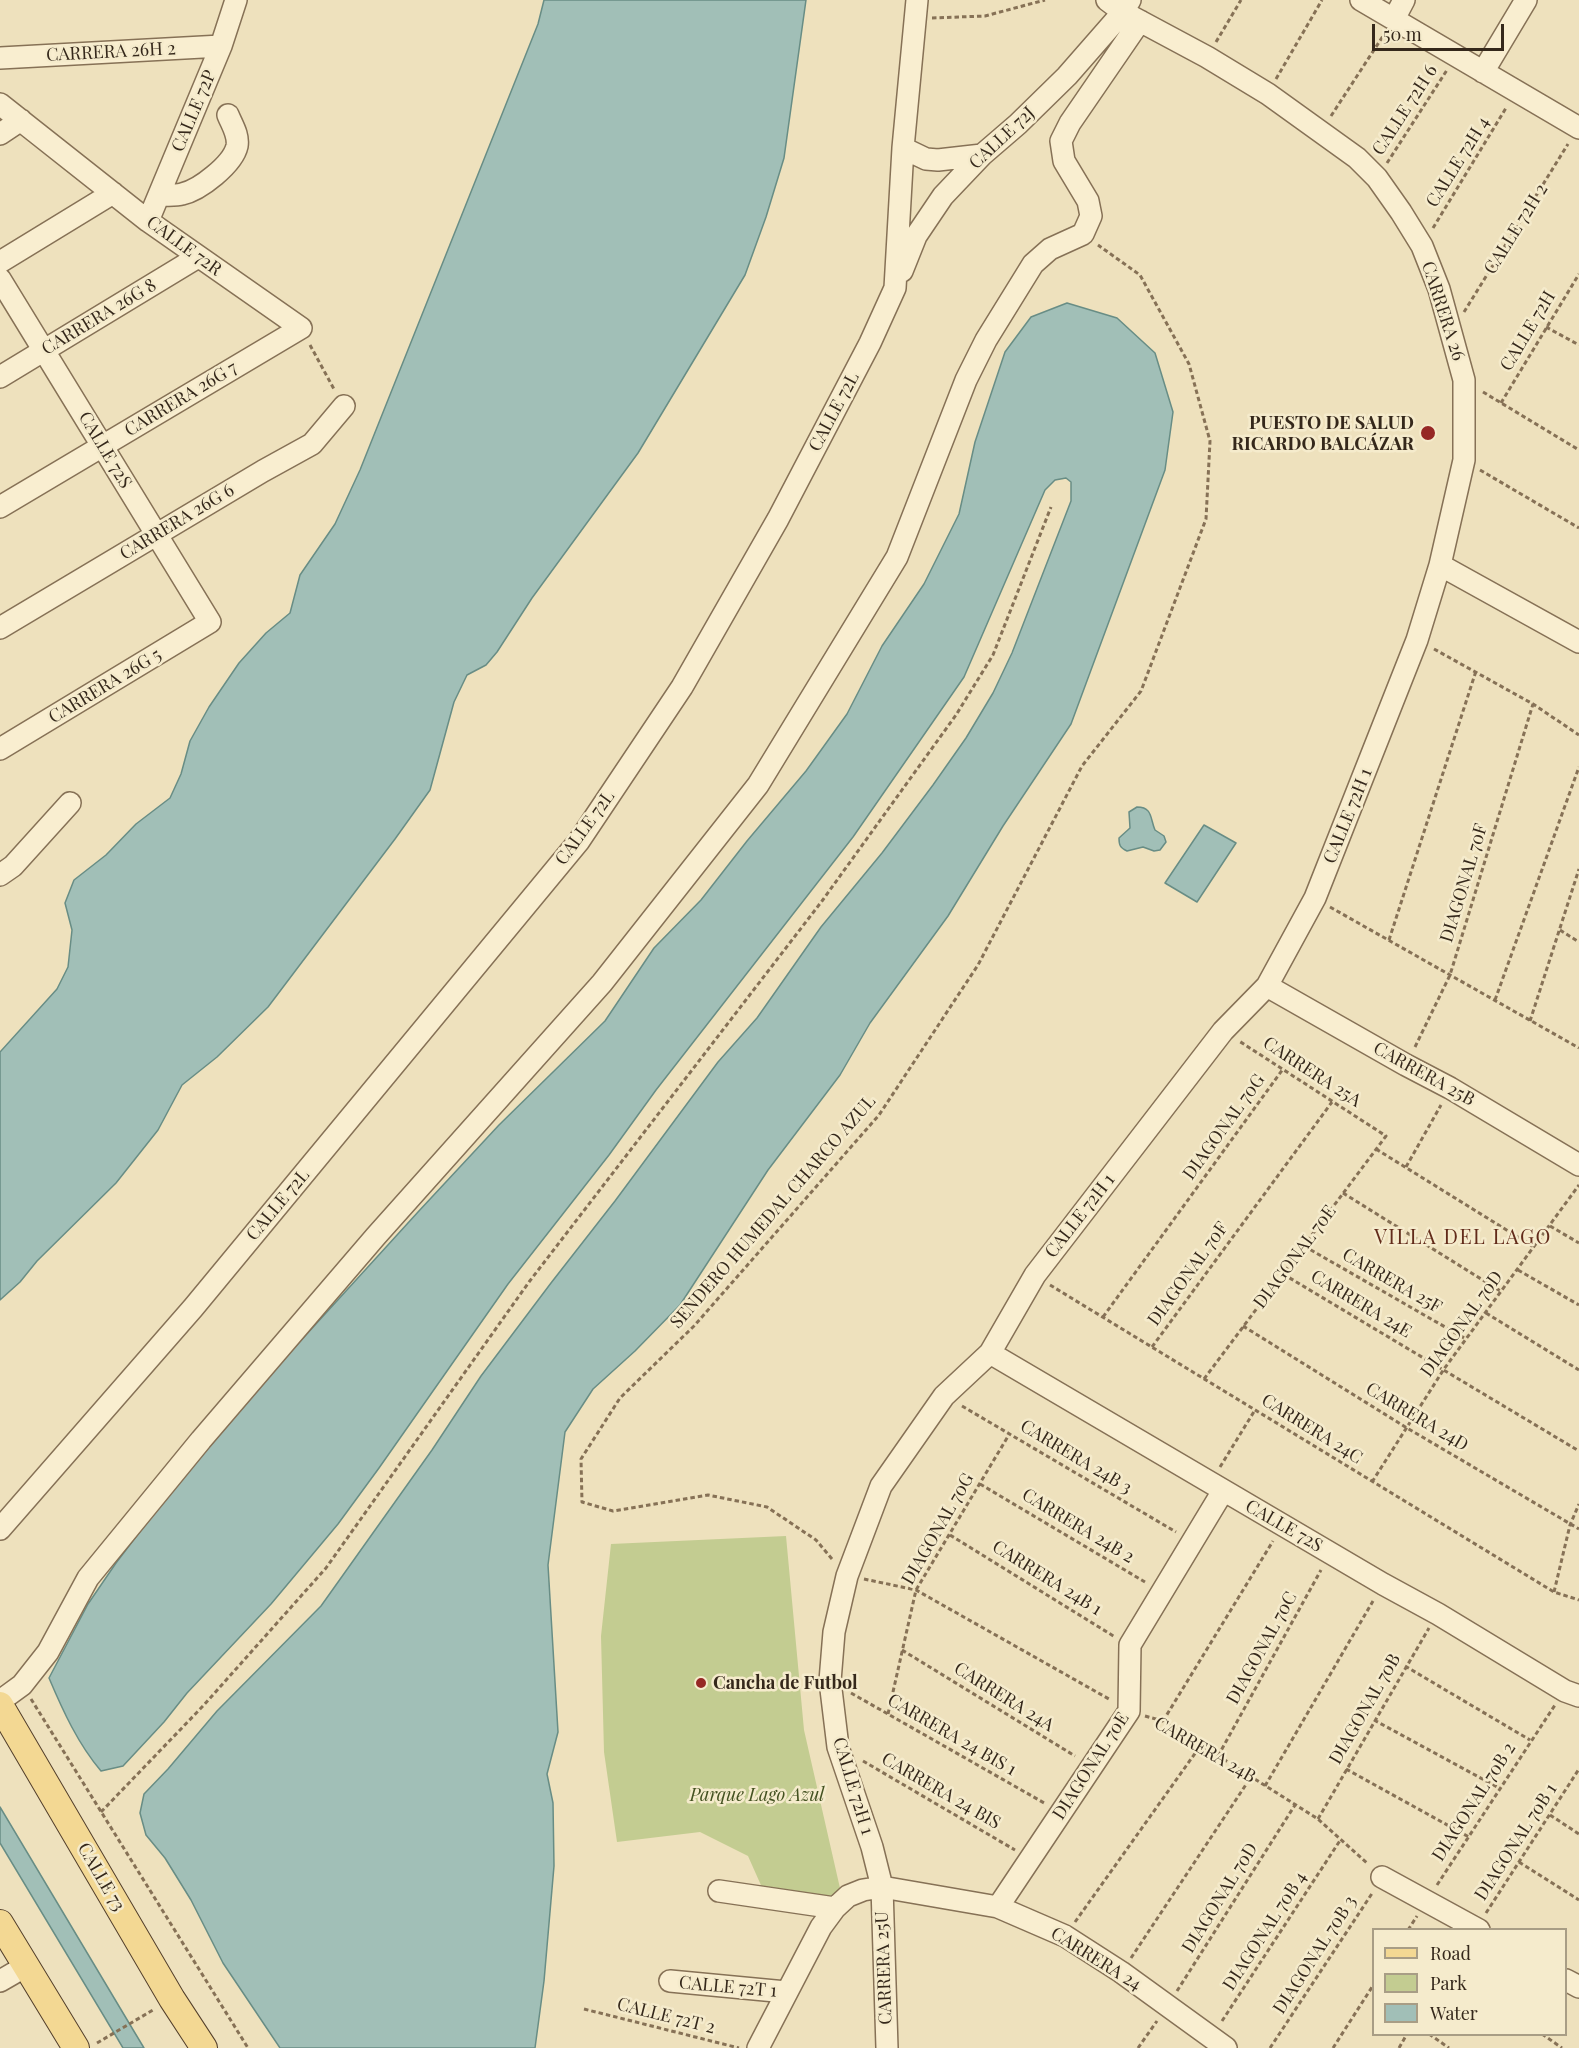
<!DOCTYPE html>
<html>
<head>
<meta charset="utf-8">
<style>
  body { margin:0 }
  #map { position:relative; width:1579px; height:2048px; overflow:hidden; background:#eee1bd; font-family:"Playfair Display",serif }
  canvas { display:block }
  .legend { position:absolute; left:1372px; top:1928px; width:195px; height:108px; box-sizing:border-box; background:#f5ebcc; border:2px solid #a89d85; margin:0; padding:8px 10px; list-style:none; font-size:18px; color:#35281b }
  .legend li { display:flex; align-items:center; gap:12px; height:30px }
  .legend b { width:30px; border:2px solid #a89d85 }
  .scale { position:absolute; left:1372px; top:24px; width:132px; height:27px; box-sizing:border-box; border:3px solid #35281b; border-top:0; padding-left:8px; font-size:18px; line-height:21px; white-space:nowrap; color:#35281b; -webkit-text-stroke:4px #f5ebcc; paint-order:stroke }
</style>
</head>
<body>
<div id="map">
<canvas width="1579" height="2048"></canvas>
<ul class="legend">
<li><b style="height:8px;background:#f3d893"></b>Road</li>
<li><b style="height:16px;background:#c3cc91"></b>Park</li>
<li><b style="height:16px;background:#a1bfb7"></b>Water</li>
</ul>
<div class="scale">50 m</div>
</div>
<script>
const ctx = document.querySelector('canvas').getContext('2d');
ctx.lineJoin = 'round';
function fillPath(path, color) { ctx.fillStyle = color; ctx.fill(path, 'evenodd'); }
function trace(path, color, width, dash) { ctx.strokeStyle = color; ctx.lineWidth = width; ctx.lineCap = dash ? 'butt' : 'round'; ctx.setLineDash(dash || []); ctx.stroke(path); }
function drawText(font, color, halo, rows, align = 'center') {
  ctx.font = font + ' "Playfair Display",serif'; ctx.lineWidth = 5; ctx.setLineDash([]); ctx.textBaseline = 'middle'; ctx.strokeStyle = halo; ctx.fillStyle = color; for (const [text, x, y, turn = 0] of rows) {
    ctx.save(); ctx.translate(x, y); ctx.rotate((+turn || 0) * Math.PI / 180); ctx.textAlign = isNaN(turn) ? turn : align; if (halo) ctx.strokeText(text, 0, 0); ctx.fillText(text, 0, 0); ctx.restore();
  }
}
const green = new Path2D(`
  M786 1536 804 1730 842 1897 764 1892 748 1856 700 1832 617 1842 604 1752 601 1636 611 1544Z`);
const water = new Path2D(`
  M544 0H806L784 158 766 217 745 275 638 453 532 598 497 652 486 665 467 675 454 702 430 790 395 839 268 1007 217 1057 182 1085 158 1130 116 1183 37 1261 20 1282 0 1300V1052L57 989 68 967 72 930 65 903 74 880 106 855 136 824 170 798 181 774 190 741 209 707 239 663 266 633 290 613 300 575 335 524 360 470 538 24Z
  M1067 303 1117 318 1155 353 1173 412 1165 470 1071 724 1003 826 948 916 870 1023 840 1075 768 1170 680 1305 635 1351 593 1389 565 1432 548 1565 558 1732 547 1774 553 1803 554 1866 544 1981 535 2048H280L223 1963 191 1900 165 1858 146 1835 140 1813 144 1794 168 1769 217 1711 321 1606 432 1450 481 1376 551 1283 615 1201 718 1062 757 1018 821 927 882 853 933 785 966 738 993 693 1012 653 1071 501V482L1066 478 1055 480 1045 490 964 677 853 837 656 1090 609 1155 508 1284 379 1468 338 1524 271 1604 187 1693 164 1722 123 1766 101 1771C78 1744 63 1711 49 1678L88 1604 116 1563 164 1500 284 1359 418 1212 499 1125 605 1021 654 948 701 900 747 841 806 771 847 714 882 646 924 584 959 514 975 442 1005 352 1031 317Z
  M1137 807C1153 807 1150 819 1155 830L1164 836 1166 842 1160 850 1154 851 1143 847 1127 851C1120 848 1119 845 1119 838L1130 828 1129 812Z
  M1204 825 1236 843 1197 902 1165 883Z
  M0 1807 135 2033 144 2048H123L0 1843Z`);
const path = new Path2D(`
  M932 18 985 16 1045 0
  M1216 42 1241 0
  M1276 79 1322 0
  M1331 116 1385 33
  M1387 163 1447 70
  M1433 228 1506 108
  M1464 312 1568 144
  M1546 327 1579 345
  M310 345 335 391
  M1483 392 1579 450
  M1501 403 1579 274
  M1480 470 1579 528
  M1434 649 1533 704 1579 735
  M1330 907 1579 1048
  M1560 930 1579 942
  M1389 940 1476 671
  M1495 1000 1579 767
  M1530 1021 1579 869
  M1415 1047 1450 975 1533 704
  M1376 1149 1534 1247
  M1406 1167 1441 1105
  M1343 1193 1502 1292
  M1550 1226 1579 1243
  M1304 1246 1466 1339
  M1518 1270 1579 1305
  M1283 1274 1579 1451
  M1050 1285 1554 1592 1579 1600
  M1486 1313 1579 1370
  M1103 1317 1283 1069
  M1243 1326 1407 1428 1579 1529
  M1152 1347 1332 1102
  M1204 1379 1386 1136 1239 1041
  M962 1406 1176 1532
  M1220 1467 1255 1410
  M1372 1482 1444 1369 1579 1185
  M980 1484 1145 1582
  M950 1535 1115 1637
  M832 1559 816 1540 767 1507 708 1495 613 1511 582 1502 581 1459 620 1398 694 1326 879 1115 978 965 1082 766 1141 691 1206 519 1210 441 1189 364 1140 275 1098 245
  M864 1579 916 1590 1109 1699
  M1554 1592 1570 1525 1579 1504
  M902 1650 1075 1756
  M1405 1666 1530 1740
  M851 1693 1046 1804
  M31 1699 248 2048
  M888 1714 916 1590 1010 1433
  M1145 1716 1163 1721 1318 1819 1368 1864
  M1374 1720 1499 1788
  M1163 1721 1273 1541
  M1218 1756 1321 1570
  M863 1761 1015 1850
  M1346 1769 1469 1837
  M1265 1786 1373 1601
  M101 1812 203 1706 326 1568 529 1282 822 901 956 715 993 655 1051 507
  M1550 1815 1579 1834
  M1318 1819 1429 1628
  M1519 1862 1579 1900
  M1437 1885 1555 1705
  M1486 1913 1579 1769
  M1075 1922 1201 1745
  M1408 1930 1417 1916
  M1131 1958 1251 1777
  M1177 1991 1295 1805
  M584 2009 739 2048
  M1222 2021 1341 1839
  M1429 2034 1449 2048
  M1542 2034 1562 2048
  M97 2043 153 2010
  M1138 2048 1157 2021
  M1270 2048 1373 1892
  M1333 2048 1374 1984
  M1399 2048 1407 2034`);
const minor = new Path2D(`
  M1361 0 1579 128
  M1394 19 1404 0
  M0 58 221 46
  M1483 72 1526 0
  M0 104 148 221 301 328 0 507
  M0 134 21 120
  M903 148 926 159 938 160 982 155
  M159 195C166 195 175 196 182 194 200 190 233 164 237 146 239 135 232 125 228 115
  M148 221 221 46 236 0
  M0 262 113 193
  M902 271 916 236 943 196 982 155 1018 124 1067 76 1123 12 1130 0
  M0 279 210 622 0 749
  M0 377 198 257
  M1440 565 1579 642
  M0 628 263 471 312 444 344 406
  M0 875 13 866 70 803
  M1267 986 1406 1065 1450 1088 1579 1165
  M990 1353 1383 1584 1438 1614 1565 1691 1579 1696
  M0 1529 193 1308 579 841 682 687 778 519 870 343 895 288 903 148 917 0
  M0 1701 22 1685 48 1652 88 1578 201 1440 376 1236 602 983 758 785 897 557 966 380 986 340 1033 264 1050 249 1083 234 1091 216 1088 201 1064 161 1061 141 1070 123 1140 21
  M1382 1877 1479 1930
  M719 1891 835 1908
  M998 1907 1129 1711 1130 1645 1223 1491
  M1566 1980 1579 1987
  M0 1981 26 1966
  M670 1981 786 1992
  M758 2048 821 1927 835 1908 848 1896 863 1890 882 1887 998 1907 1065 1936 1121 1972 1226 2048
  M887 2048 882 1887 872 1847 838 1747 830 1681 834 1632 847 1576 881 1486 944 1396 990 1353 1035 1275 1223 1031 1267 986 1315 898 1417 640 1440 565 1464 460V380L1439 289 1422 246 1401 212 1377 178 1357 158 1268 94 1207 57 1123 12 1107 0`);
const major = new Path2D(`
  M0 1705 172 1999 204 2048
  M0 1923 76 2048`);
const markers = [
  [1428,433,8,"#962825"],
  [701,1683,6,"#962825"]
];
const streetNames = [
  ["CARRERA 26H 2",111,52,-3],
  ["CALLE 72H 6",1405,110,-57],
  ["CALLE 72P",194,111,-67],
  ["CALLE 72J",1002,138,-43],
  ["CALLE 72H 4",1458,162,-58],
  ["CALLE 72H 2",1516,229,-58],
  ["CALLE 72R",184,246,36],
  ["CARRERA 26",1443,311,72],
  ["CARRERA 26G 8",99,317,-31],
  ["CALLE 72H",1528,331,-59],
  ["CARRERA 26G 7",181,399,-31],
  ["CALLE 72L",834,412,-62],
  ["CALLE 72S",105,450,59],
  ["CARRERA 26G 6",177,522,-31],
  ["CARRERA 26G 5",105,686,-31],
  ["CALLE 72H 1",1348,816,-68],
  ["CALLE 72L",585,828,-54],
  ["DIAGONAL 70F",1464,883,-73],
  ["CARRERA 25A",1312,1072,33],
  ["CARRERA 25B",1424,1074,29],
  ["DIAGONAL 70G",1224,1127,-54],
  ["CALLE 72L",278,1205,-50],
  ["SENDERO HUMEDAL CHARCO AZUL",773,1212,-49],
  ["CALLE 72H 1",1080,1216,-52],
  ["DIAGONAL 70E",1295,1257,-53],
  ["DIAGONAL 70F",1188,1274,-54],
  ["CARRERA 25F",1392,1281,30],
  ["CARRERA 24E",1361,1304,31],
  ["DIAGONAL 70D",1462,1324,-54],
  ["CARRERA 24D",1417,1417,31],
  ["CARRERA 24C",1312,1429,32],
  ["CARRERA 24B 3",1076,1457,31],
  ["CARRERA 24B 2",1078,1526,31],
  ["CALLE 72S",1284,1526,30],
  ["DIAGONAL 70G",938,1529,-60],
  ["CARRERA 24B 1",1047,1578,32],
  ["DIAGONAL 70C",1262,1648,-61],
  ["CARRERA 24A",1004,1697,32],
  ["DIAGONAL 70B",1365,1709,-60],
  ["CARRERA 24 BIS 1",952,1735,30],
  ["CARRERA 24B",1205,1750,30],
  ["DIAGONAL 70E",1091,1766,-57],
  ["CALLE 72H 1",853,1786,73],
  ["CARRERA 24 BIS",941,1791,30],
  ["DIAGONAL 70B 2",1474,1802,-57],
  ["DIAGONAL 70B 1",1516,1842,-57],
  ["CALLE 73",101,1877,60],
  ["DIAGONAL 70D",1220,1898,-58],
  ["DIAGONAL 70B 4",1265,1931,-57],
  ["DIAGONAL 70B 3",1315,1955,-57],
  ["CARRERA 24",1096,1959,32],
  ["CARRERA 25U",884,1968,-92],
  ["CALLE 72T 1",728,1987,5],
  ["CALLE 72T 2",666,2016,14]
];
const poiNames = [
  ["PUESTO DE SALUD",1414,423],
  ["RICARDO BALCÁZAR",1414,444],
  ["Cancha de Futbol",713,1683,"left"]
];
const parkNames = [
  ["Parque Lago Azul",757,1795]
];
const neighbourhoodNames = [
  ["VILLA DEL LAGO",1463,1238]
];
fillPath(green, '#c3cc91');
fillPath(water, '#a1bfb7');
trace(water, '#688d85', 1.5);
trace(minor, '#867156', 24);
trace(major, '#533f2b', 28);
trace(path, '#867156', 3, [4.5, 3]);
trace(minor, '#f9eed0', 21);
trace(major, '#f3d893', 26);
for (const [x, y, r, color] of markers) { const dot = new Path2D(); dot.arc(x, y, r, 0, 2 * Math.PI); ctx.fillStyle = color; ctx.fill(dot); trace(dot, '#f5ebcc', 2); }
drawText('18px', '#35281b', '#f5ebcc', streetNames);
drawText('bold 18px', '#35281b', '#f5ebcc', poiNames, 'right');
drawText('italic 18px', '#445221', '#f5ebcc', parkNames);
ctx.letterSpacing = '1.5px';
drawText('20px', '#622b1a', '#f5ebcc', neighbourhoodNames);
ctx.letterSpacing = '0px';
</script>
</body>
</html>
